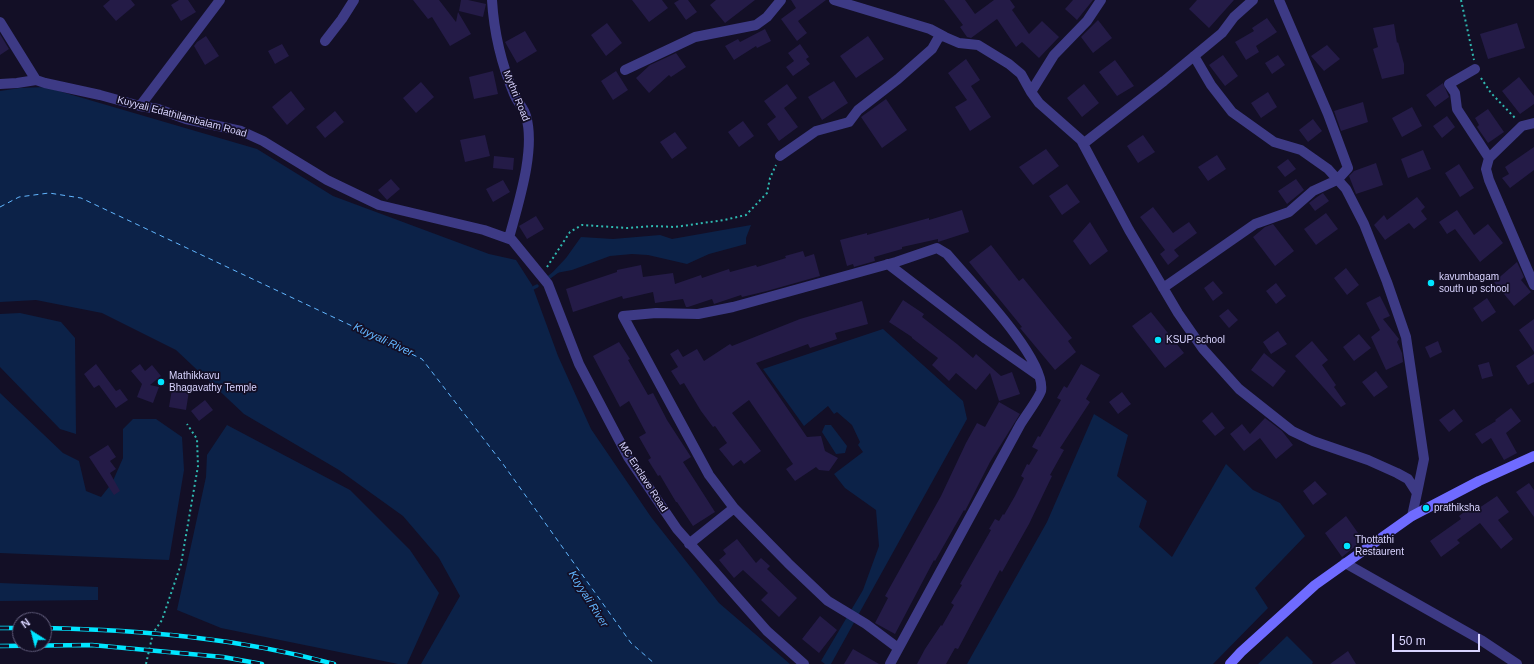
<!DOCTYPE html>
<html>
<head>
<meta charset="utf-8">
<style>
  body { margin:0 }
  #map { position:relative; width:1534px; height:664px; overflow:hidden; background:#130f26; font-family:Arial,sans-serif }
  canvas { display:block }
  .north { position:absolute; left:12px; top:612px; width:40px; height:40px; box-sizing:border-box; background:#130f26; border:1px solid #625e7d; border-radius:50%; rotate:324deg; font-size:11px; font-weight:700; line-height:16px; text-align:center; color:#d9d4ff }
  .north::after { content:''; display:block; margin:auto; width:14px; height:18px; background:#00e5ff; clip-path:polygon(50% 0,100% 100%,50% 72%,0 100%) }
  .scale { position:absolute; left:1392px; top:634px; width:88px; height:18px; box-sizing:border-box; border:2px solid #d9d4ff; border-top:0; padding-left:5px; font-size:12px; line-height:14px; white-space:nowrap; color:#d9d4ff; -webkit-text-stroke:3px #130f26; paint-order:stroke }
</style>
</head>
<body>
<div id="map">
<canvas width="1534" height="664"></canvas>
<div class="north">N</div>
<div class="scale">50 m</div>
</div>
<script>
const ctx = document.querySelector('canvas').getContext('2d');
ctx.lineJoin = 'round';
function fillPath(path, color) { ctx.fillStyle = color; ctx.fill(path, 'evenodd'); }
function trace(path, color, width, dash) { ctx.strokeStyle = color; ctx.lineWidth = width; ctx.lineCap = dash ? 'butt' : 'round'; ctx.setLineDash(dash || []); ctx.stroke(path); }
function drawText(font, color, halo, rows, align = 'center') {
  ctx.font = font + ' Arial,sans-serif'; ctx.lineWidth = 3.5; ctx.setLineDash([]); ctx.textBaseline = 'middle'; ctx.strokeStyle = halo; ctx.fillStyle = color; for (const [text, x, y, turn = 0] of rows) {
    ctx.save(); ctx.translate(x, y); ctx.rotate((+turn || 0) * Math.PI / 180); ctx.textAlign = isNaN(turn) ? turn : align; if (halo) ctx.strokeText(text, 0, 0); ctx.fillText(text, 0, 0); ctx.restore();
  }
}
const water = new Path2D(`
  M45 87 257 149 333 196 489 254 516 260 532 285 558 356 591 429 651 517 719 603 790 664H421L460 596 439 558 403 516 339 470 244 414 176 350 102 313 36 300 0 302V91L20 88Z
  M751 225 746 238V244L709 254 687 264 648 255 632 254 610 256 572 270 551 274 566 258 581 237 613 239 660 235 672 239Z
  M20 313 61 322 75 338 76 434 60 429 0 367V314Z
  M883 329 963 401 967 419 831 664H825L821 661 863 590 879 546 876 510 845 488 834 474 863 452 858 445 860 442 852 425 837 412 834 414 828 406 804 426 763 369Z
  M0 393 63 453 79 461 86 491 101 497 112 483 123 458V429L133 419H156L182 437 184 470 169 560 0 553Z
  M1094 414 1128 435 1117 476 1147 501 1139 527 1172 557 1226 464 1253 490 1280 503 1305 536 1255 588 1268 608 1213 664H967L1047 522Z
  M227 425 350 490 410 550 439 593 407 664H398L221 628 177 610 206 477 207 455Z
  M825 425H831L847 446 845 453 836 454 822 432Z
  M0 583 98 587V600L0 601Z
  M1287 636 1313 662 1312 664H1258Z`);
const stream = new Path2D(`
  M548 278 559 270
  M533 288 537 286`);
const ferry = new Path2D(`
  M0 207 19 197 49 193 81 198 422 359 503 464 631 643 655 664`);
const building = new Path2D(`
  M110 0H131L135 5 116 21 103 6Z
  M179 0H188L196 12 181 21 171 5Z
  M413 0H439L456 22 458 12 471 34 450 46 432 17 428 19Z
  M461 0H468L486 4 483 17 459 11Z
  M632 0H662L668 8 649 22Z
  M679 0H688L697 12 686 20 674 3Z
  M716 0H755L725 23 710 5Z
  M791 0H826L798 21 807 33 797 41 781 19 796 8Z
  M944 0H965L975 14 994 0H1010L1015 7 1012 10 1029 34 1042 21 1059 37 1039 58 1022 42 1016 47 997 19 971 38 967 37 960 27 963 25Z
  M1073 0H1093L1077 20 1065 9Z
  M1197 0H1234L1209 28 1189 9Z
  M1267 18 1277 32 1256 46 1259 52 1246 60 1235 42 1254 31 1252 28Z
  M1098 20 1112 38 1093 53 1081 37Z
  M607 23 622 43 606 56 591 35Z
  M1517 23 1525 48 1488 59 1480 34Z
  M1394 24 1397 43 1398 42 1404 64V74L1382 79 1373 49 1378 47 1373 28Z
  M765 29 771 41 757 48 756 46 734 60 725 46 738 39 740 42Z
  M525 31 537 51 517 63 505 42Z
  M0 34 9 49 0 55Z
  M206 36 219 56 205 65 194 46 197 42Z
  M868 36 884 59 856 78 840 56Z
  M282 44 289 56 275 64 268 51Z
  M800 44 809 57 806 59 810 64 793 76 786 67 794 61 788 53Z
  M1327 45 1340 59 1324 71 1311 56Z
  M676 53 686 67 671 77 669 75 649 93 636 78 650 65Z
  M1223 55 1238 76 1225 86 1209 65Z
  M1278 55 1285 65 1272 74 1265 63Z
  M966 59 980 80 971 86 991 117 970 131 955 107 967 100 948 73Z
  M1115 60 1134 86 1117 96 1099 72Z
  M493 71 498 94 474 99 469 77Z
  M616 71 628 90 613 100 601 81Z
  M1519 77 1534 96V104L1520 114 1502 91Z
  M834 81 848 103 822 120 808 97Z
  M421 82 434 97 416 113 403 98Z
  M1443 83 1449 97 1435 107 1426 95Z
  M787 84 797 98 784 108 798 127 779 141 767 124 776 117 764 101Z
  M1084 84 1099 103 1082 117 1067 98Z
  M291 91 305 109 287 125 272 107Z
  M1268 92 1277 107 1261 118 1251 103Z
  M886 99 907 130 882 148 861 117Z
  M1363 102 1368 122 1341 131 1334 111Z
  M1412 107 1422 126 1402 137 1392 118Z
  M1488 109 1504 132 1488 143 1477 127 1479 125 1475 118Z
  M335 111 344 122 325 138 316 127Z
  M1447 116 1455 127 1442 138 1433 126Z
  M1313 119 1322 131 1308 142 1299 130Z
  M743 121 754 136 739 147 728 132Z
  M675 132 687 148 672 159 660 142Z
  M485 135 490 156 465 162 460 140Z
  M1143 135 1155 152 1138 163 1127 146Z
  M1534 147V170L1510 188 1502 178 1509 174 1505 167Z
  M1046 149 1059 166 1033 185 1019 167Z
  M1423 150 1431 169 1408 178 1401 159Z
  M1217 155 1226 169 1208 181 1198 167Z
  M494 156 514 158 513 170 493 168Z
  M1288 159 1296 169 1285 177 1277 167Z
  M1376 163 1383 185 1356 194 1349 176 1354 171Z
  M1459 164 1474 188 1460 197 1445 173Z
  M391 179 400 189 387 200 378 190Z
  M1296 179 1304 190 1287 204 1278 191Z
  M503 180 510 192 493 202 486 189Z
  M1067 184 1080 202 1062 215 1049 196Z
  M1323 193 1329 201 1315 211 1309 203 1317 197Z
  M1417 197 1425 207 1421 211 1427 219 1414 229 1409 223 1385 240 1374 225 1384 215 1387 220Z
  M1153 207 1173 233 1189 222 1197 233 1174 250 1179 256 1168 265 1160 254 1165 250 1140 217Z
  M962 210 969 232 938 242V239L902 247V249L874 257 875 261 854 267 853 264 847 266 840 240 867 233V235L929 218V220Z
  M1457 210 1474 235 1488 224 1503 243 1480 262 1455 229 1447 234 1439 222Z
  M1326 213 1338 229 1316 245 1304 229Z
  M536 216 544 229 527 239 519 226Z
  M1090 222 1108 251 1090 265 1073 241Z
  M1273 224 1294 251 1275 266 1253 237 1265 227Z
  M991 245 1019 281 1023 278 1072 338 1068 341 1076 352 1055 370 1020 328 1022 327 969 262Z
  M803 251 805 257 814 254 820 276 767 291 742 297 741 295 714 304 712 299 688 307H686L683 299 655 303 653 292 623 299 622 296 573 312 566 289 617 272V270L641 265 643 277 673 273 675 284 701 275 702 278 729 269 730 272 756 265 757 267 786 258 785 256Z
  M1517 262 1524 277 1521 280 1531 292 1514 306 1494 282Z
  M1346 268 1359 285 1347 295 1334 278Z
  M1213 281 1223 293 1213 301 1204 288Z
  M1276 283 1286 296 1276 304 1266 291Z
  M1380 296 1390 316 1383 319 1399 339 1397 342 1402 353 1403 362 1386 370 1371 337 1380 330 1366 303Z
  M1487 298 1496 312 1482 322 1473 308Z
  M903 300 924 314 922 317 957 344 973 358 976 354 1001 376 1012 372 1020 394 999 401 990 373 976 390 956 373 949 381 932 365 938 358 912 338V337L889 322Z
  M862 301 868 324 835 333 837 339 810 348 808 344 756 363 807 437 821 436 825 451 838 458 829 471 819 470 816 467 795 481 786 469 793 464 749 400 732 413 761 451 744 464 741 460 733 466 719 449 727 443 715 426 713 427 701 411 684 383 680 385 671 371 678 367 670 354 678 349 683 357 697 349 704 361 730 344 732 346 800 319Z
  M1228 309 1238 320 1229 328 1219 316Z
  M1151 312 1184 353 1165 368 1132 326Z
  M1534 319V352L1519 330Z
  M1278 331 1287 344 1271 354 1263 342Z
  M1359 334 1371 348 1354 361 1343 347Z
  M1312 341 1328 360 1322 365 1336 385 1334 387 1346 404 1341 407 1295 356Z
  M1438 341 1442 352 1430 358 1425 347Z
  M619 342 630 359 628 360 648 395 653 393 667 420 691 457 683 462 715 512 693 526 677 502H676L660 475 658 476 648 460 651 458 639 437 646 433 629 401 620 407 593 356Z
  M1264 353 1286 371 1273 387 1251 370Z
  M1534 354V382L1528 385 1516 366Z
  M1489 362 1493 376 1482 379 1478 365Z
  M96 364 116 391 120 389 128 400 116 408 99 385 94 388 84 374Z
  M140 364 145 371 152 365 161 376 150 385 159 387 153 403 137 397 142 384 131 371Z
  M1081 364 1100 375 1086 399 1090 402 1060 448 1064 450 1050 475 1052 476 1029 524 1002 572 1000 570 958 649 955 648 946 664H917L925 649 941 625 942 626 954 605 951 603 962 585 960 584 991 530 989 529 995 519 999 521 1003 514 1004 515 1015 496 1024 478 1021 476 1027 464 1029 465 1038 450 1032 447 1038 436 1040 437 1061 400 1057 398 1064 386 1067 388Z
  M1376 371 1388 387 1374 397 1362 382Z
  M172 389 189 391 186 410 169 407Z
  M1122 392 1131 404 1118 414 1109 402Z
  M205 400 213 410 199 421 191 411Z
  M999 402 1020 414 990 462 965 511 964 510 935 561 934 560 895 634 875 623 888 598 885 596 941 496 966 443 977 423 985 427Z
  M1511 408 1521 421 1506 433 1517 453 1504 460 1491 438 1482 444 1475 434 1496 421 1495 420Z
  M1454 409 1463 421 1449 432 1439 420Z
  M1212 412 1225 428 1215 436 1202 421Z
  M1265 418 1282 431 1293 445 1276 459 1260 438 1244 451 1230 434 1242 424 1250 434Z
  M108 445 116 457 110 461 116 469 110 473 120 491 114 495 89 457Z
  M1315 481 1327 494 1313 505 1303 491Z
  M1529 483 1534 490V517L1516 492Z
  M1497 496 1509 512 1498 520 1513 539 1501 549 1480 523 1457 540 1460 543 1441 557 1430 541 1461 519 1459 516 1473 505 1476 510Z
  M1346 516 1363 540 1342 557 1325 533Z
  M737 539 756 563 761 558 770 566 767 569 797 598 779 617 761 600 768 593 743 570 734 578 719 560 726 554 723 550Z
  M820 616 837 630 819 653 802 639Z
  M853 649 879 664H844Z
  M1348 651 1356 664H1330Z`);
const path = new Path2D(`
  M1461 0 1474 60
  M1481 78 1491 93 1516 119
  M547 267 570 232 582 225 627 228 653 226 675 227 724 220 746 215 767 193 770 178 776 165
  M146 664 153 633 162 620 181 564 198 466 197 439 187 424`);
const minor = new Path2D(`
  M492 0C494 34 501 63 514 94 517 102 524 108 526 116 536 150 518 204 509 238
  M834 0 930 29 945 37 959 43 978 45 1009 64 1021 74 1031 92
  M1101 0 1087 21 1054 55 1031 92 1039 103 1081 140 1129 230 1178 313 1203 349 1239 389 1292 431 1313 441 1368 460 1397 473 1408 479 1417 493 1412 516
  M0 22 36 80
  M325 41 342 19 354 0
  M1194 56 1211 85 1232 112 1274 142 1301 150 1328 169 1346 189 1364 224 1387 282 1406 337 1424 459 1417 493
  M1475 69 1449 84 1455 93 1457 109 1489 158
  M625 70 695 37 756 25 767 17 781 0
  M0 84 17 83 36 80 45 83 100 95 140 106 158 109 186 119 241 131 263 141 327 180 379 205 484 230 512 240 548 284 579 364 628 457 677 529 767 631 804 664
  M140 106 220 0
  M1534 123 1522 126 1489 158 1486 169 1489 180 1534 285
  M1083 144 1164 81 1222 33 1234 17 1253 0
  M780 156 816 131 849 122 858 110 898 79 932 49 940 35
  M888 264 986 339 1039 376
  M1163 288 1255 224 1289 212 1313 191 1337 180 1348 168 1328 114 1279 0
  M734 508 788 563 828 601 866 624 898 648
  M689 544 734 508 709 475 623 316 656 313 698 314 733 307 896 262 937 248 947 254C968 279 1047 359 1041 391 1039 398 1024 418 1020 425L890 664
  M1345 563 1481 640 1517 664`);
const secondary = new Path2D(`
  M1230 664 1241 652 1315 585 1412 516 1479 481 1534 456`);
const rail = new Path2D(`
  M0 628H20
  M44 628C142 630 239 638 334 664
  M0 646 92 645 223 657 262 664`);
const markers = [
  [1431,283,4,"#00e5ff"],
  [1158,340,4,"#00e5ff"],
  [161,382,4,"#00e5ff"],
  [1426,508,4,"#00e5ff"],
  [1347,546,4,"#00e5ff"]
];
const streetNames = [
  ["Mythri Road",516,96,68],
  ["Kuyyali Edathilambalam Road",182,117,15],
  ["MC Enclave Road",643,477,57]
];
const poiNames = [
  ["kavumbagam",1439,277],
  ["south up school",1439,289],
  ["KSUP school",1166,340],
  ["Mathikkavu",169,376],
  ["Bhagavathy Temple",169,388],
  ["prathiksha",1434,508],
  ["Thottathi",1355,540],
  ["Restaurent",1355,552]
];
const waterNames = [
  ["Kuyyali River",383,340,25],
  ["Kuyyali River",588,599,58]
];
fillPath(water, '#0c2248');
trace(stream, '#0c2248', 3.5);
trace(ferry, '#62b6ff', 1, [5, 4]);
fillPath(building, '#241b47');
trace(path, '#2fb8b0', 2, [2, 3]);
trace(minor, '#3d3a85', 10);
trace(secondary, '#6f6bff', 10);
trace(rail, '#00e5ff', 4.5);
trace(rail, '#130f26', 3, [9]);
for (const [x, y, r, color] of markers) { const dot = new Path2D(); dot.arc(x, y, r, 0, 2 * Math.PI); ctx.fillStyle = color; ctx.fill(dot); trace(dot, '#130f26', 1.5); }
drawText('10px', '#d9d4ff', '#130f26', streetNames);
drawText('10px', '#d9d4ff', '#130f26', poiNames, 'left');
drawText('italic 11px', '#62b6ff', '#130f26', waterNames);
</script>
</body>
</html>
